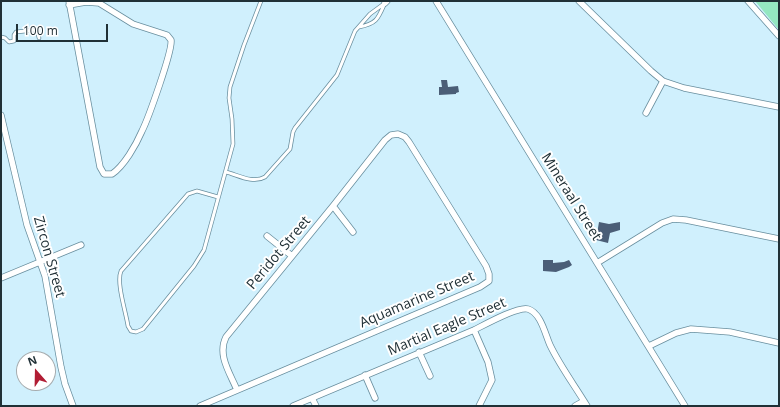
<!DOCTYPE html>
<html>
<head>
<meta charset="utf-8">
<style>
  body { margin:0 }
  #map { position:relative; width:780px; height:407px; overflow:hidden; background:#d0f0fd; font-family:"Open Sans",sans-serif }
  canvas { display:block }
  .frame { position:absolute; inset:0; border:2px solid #203036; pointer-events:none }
  .north { position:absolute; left:16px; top:351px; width:40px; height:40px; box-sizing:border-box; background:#fff; border:1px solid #a6acaf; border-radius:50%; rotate:340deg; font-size:11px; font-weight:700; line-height:16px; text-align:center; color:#203036 }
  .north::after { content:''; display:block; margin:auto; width:14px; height:18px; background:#b11d34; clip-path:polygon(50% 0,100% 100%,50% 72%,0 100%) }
  .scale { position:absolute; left:16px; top:24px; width:92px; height:18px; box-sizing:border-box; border:2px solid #203036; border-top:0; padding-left:5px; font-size:12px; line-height:14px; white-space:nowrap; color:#203036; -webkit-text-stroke:3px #fff; paint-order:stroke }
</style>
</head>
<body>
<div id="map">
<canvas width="780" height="407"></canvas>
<div class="frame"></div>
<div class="north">N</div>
<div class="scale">100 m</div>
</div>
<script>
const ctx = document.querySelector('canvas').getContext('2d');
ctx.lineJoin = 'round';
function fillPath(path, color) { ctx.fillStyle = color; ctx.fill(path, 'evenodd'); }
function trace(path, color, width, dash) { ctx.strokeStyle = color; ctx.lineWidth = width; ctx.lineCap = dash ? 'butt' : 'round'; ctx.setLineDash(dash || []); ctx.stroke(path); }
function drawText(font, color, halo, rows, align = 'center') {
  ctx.font = font + ' "Open Sans",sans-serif'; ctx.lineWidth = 4; ctx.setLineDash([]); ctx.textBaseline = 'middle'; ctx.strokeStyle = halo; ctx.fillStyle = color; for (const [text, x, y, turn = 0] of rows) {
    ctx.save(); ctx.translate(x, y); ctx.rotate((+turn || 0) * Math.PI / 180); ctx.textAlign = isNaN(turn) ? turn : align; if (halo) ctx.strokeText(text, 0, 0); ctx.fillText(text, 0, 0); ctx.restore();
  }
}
const green = new Path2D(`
  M755 1H779V30Z`);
const building = new Path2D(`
  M441 80H447L448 87 458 86 459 92 456 93V94L439 95V87H442Z
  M599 222 609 224 620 222V230L610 233 608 243 596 240Z
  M543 260H553V263L564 262 569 260 572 265 569 267 556 272 543 271Z`);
const lane = new Path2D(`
  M359 27C376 24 378 19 384 5
  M1 37 5 38 9 42 14 41V35L16 32 35 30H37L39 38
  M226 172C238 175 253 184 265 177L290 149 293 132 295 128 337 75 355 31 370 14 385 3
  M218 197 197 191 188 194 121 271C116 283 126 312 128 326L131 331 136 332 143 329 194 266 204 250 233 144 232 119 229 98 230 87 244 45 261 1`);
const street = new Path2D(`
  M69 1 100 167 104 174H112C124 166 136 145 142 131 148 119 173 50 171 40L167 35 133 24 99 3 86 2 69 5
  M436 1 685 406
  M579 1 651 71 663 81 684 88 779 107
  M748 1 779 36
  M385 3 387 1
  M646 113 663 81
  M1 115 27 225 45 276 61 367 65 384 73 406
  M333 206 353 232
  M267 236 292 256
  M597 263 662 223 673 219 686 220 779 239
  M1 278 81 245
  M474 330 488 362 492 380 479 406
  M649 346 676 333 691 329 730 332 779 343
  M419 352 430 376
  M365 375 375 398
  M312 398 316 406
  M200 406 480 287 489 281V274L486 266 409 142 405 137 398 134 391 135 385 140 333 206 226 337C217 355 230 373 237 390
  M293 406 474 330C484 325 518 306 528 309 541 313 545 334 550 345 560 366 575 386 587 406
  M575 406 584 401`);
const streetNames = [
  ["Mineraal Street",571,197,58],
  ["Peridot Street",279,253,-50],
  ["Zircon Street",49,257,74],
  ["Aquamarine Street",417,300,-23],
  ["Martial Eagle Street",447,327,-23]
];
fillPath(green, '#94e7c1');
fillPath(building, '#4b5e77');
trace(lane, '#688e9e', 4.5);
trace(street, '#688e9e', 7);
trace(lane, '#fff', 3);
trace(street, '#fff', 5.5);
drawText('14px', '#203036', '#fff', streetNames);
</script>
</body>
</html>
